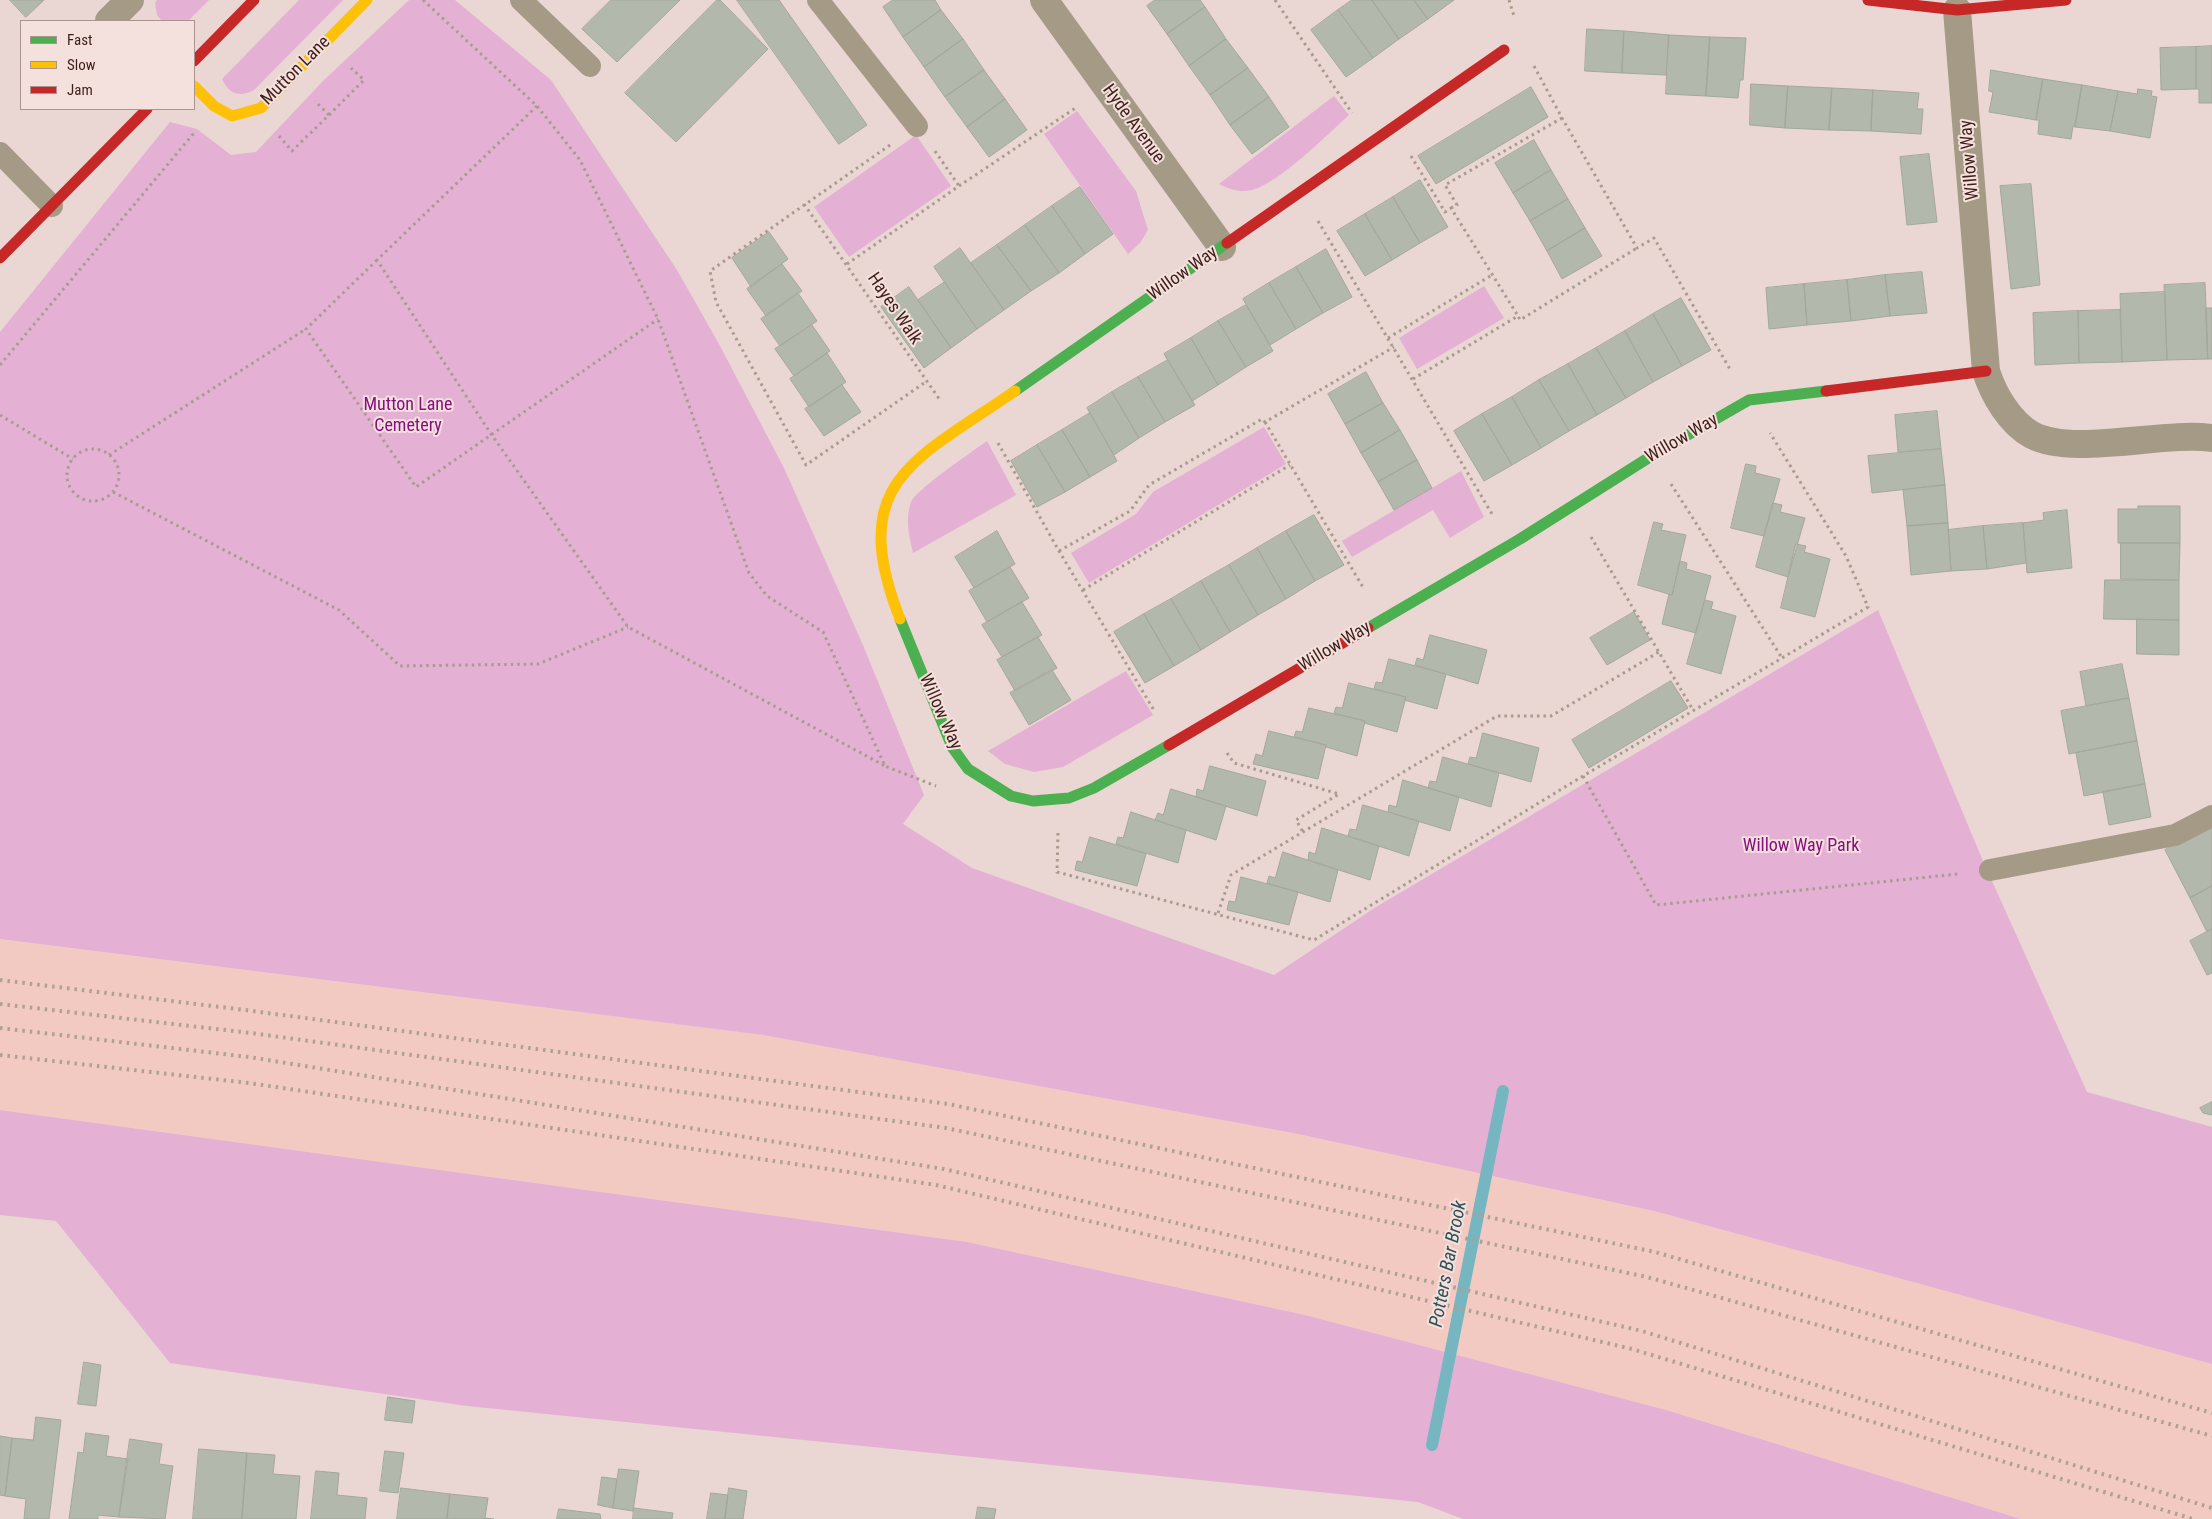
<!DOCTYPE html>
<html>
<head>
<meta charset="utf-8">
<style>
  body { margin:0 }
  #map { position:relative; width:2212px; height:1519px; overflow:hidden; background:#ead6d2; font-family:"Roboto Condensed",sans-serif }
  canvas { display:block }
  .legend { position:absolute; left:20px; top:20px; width:175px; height:90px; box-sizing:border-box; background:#f4e1de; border:1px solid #ab938f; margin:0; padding:6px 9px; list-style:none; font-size:15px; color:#3e1e18 }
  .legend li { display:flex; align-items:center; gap:10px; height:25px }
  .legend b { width:25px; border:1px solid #ab938f }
</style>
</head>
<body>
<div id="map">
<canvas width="2212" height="1519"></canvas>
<ul class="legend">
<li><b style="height:6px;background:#4caf50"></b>Fast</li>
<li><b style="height:6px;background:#ffc107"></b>Slow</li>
<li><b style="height:6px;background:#c62828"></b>Jam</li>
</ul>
</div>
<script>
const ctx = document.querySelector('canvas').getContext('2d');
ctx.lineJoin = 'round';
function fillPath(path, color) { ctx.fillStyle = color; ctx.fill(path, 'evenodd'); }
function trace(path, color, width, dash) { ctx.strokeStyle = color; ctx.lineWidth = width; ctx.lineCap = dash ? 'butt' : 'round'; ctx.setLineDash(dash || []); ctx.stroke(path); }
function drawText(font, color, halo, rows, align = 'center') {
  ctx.font = font + ' "Roboto Condensed",sans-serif'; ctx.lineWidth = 4; ctx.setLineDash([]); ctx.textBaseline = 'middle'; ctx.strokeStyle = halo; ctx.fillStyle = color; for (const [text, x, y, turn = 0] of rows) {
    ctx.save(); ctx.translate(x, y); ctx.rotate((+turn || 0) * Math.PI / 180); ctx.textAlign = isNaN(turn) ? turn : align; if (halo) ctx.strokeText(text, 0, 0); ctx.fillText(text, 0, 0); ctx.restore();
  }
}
const built = new Path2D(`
  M0 939 763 1035 1298 1134 1654 1211 2212 1364V1519H2021L1666 1410 1305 1315 967 1242 0 1110Z`);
const green = new Path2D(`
  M157 0H209L188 21H162L157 15 155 3Z
  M299 0H343L254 90C239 98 229 94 222 79Z
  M409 0H455L551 80 677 270 719 344 784 468 863 645 924 795 903 824 972 868 1274 975 1376 907 1878 610 1983 861 2087 1092 2212 1127V1364L1654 1211 1298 1134 763 1035 0 939V332L170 122 197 129 231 155 256 152 323 81Z
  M1334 96 1349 115C1327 135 1279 183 1252 190 1239 193 1230 189 1219 184Z
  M1077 111 1136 191 1148 230 1140 243 1128 254 1044 134Z
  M916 135 951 186 849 257 814 207Z
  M1484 286 1504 318 1417 369 1399 338Z
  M1264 427 1286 464 1089 583 1071 553 1136 514 1153 492Z
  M987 441 1016 495 913 553C909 536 905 519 911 502 917 489 973 451 987 441Z
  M1461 471 1484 517 1450 538 1433 510 1352 557 1342 541Z
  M1126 671 1153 715 1063 767 1034 772 1005 764 988 751Z
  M0 1110 967 1242 1305 1315 1666 1410 2021 1519H1463L1418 1502 467 1406 170 1363 56 1221 0 1215Z`);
const stream = new Path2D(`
  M1432 1445 1503 1091`);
const building = new Path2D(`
  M10 0H44L26 17Z
  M611 0H680L617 62 582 29Z
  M717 0H720L768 49 676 142 625 93Z
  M737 0H779L867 125 839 144Z
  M893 0H935L941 10 903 37 883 7Z
  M1155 0H1200L1205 7 1167 34 1147 6Z
  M1352 0H1372L1399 39 1373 58 1338 10Z
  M1372 0H1414L1428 19 1399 39Z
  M1414 0H1454L1428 19Z
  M1205 7 1226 39 1189 66 1167 34Z
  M941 10 963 39 924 67 903 37Z
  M1338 10 1373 58 1346 77 1311 30Z
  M1587 29 1624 31 1622 73 1585 71Z
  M1624 31 1669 35 1666 75 1622 73Z
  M1669 35 1710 37 1706 96 1666 94Z
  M1710 37 1746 38 1743 80H1740L1738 98 1706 96Z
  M963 39 984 70 945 97 924 67Z
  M1226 39 1248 68 1210 95 1189 66Z
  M2212 46V103H2199V89H2196V47Z
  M2196 47V89L2161 90 2160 48Z
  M1248 68 1269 97 1230 125 1210 95Z
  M984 70 1005 99 967 127 945 97Z
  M1991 70 2043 79 2036 120 1989 112 1993 92 1989 91Z
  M2043 79 2082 85 2075 127 2073 126 2071 139 2038 134 2039 120H2036Z
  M1751 84 1788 86 1785 128 1750 125Z
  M2082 85 2118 91 2110 131 2075 127Z
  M1788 86 1832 88 1829 130 1785 128Z
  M1531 87 1548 117 1436 184 1418 156Z
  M1832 88 1873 90 1871 131 1829 130Z
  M2138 89 2152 91 2151 96 2157 97 2150 138 2110 131 2118 91 2137 94Z
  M1873 90 1919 93 1917 109H1923L1921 134 1871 131Z
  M1269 97 1289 127 1252 154 1230 125Z
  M1005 99 1027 130 989 157 967 127Z
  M1534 140 1551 170 1513 193 1495 163Z
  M1929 154 1937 222 1907 225 1900 157Z
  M1551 170 1568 199 1530 221 1513 193Z
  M1420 180 1448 227 1420 243 1393 197Z
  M2031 184 2040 285 2011 289 2000 186Z
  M1080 187 1113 234 1085 254 1052 206Z
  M1393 197 1420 243 1392 260 1365 214Z
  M1568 199 1585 228 1547 251 1530 221Z
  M1052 206 1085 254 1059 273 1025 225Z
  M1365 214 1392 260 1365 276 1337 231Z
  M1025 225 1059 273 1031 291 997 245Z
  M1585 228 1602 256 1562 279 1547 251Z
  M769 232 788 259 751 287 732 258Z
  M997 245 1031 291 1004 310 971 263Z
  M960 248 1004 310 977 329 934 267Z
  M1326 249 1352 297 1323 313 1296 267Z
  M782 264 802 291 766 316 747 289Z
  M1296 267 1323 313 1296 329 1269 283Z
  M1922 272 1927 313 1890 316 1885 275Z
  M1885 275 1890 316 1851 321 1847 280Z
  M1847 280 1851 321 1807 325 1804 284Z
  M945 282 977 329 951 348 918 300Z
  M1269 283 1296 329 1270 345 1243 299Z
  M2205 283 2208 359 2167 360 2164 285Z
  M1804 284 1807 325 1769 329 1766 288Z
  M909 287 951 348 924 368 881 307Z
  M2165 292 2167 360 2122 362 2120 294Z
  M798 293 817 321 780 346 761 319Z
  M1681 298 1711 350 1682 366 1653 314Z
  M1246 305 1273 351 1246 367 1218 321Z
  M2206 308H2212V359H2208Z
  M2120 310 2122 362 2079 363 2078 311Z
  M2078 311 2079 363 2035 365 2033 313Z
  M1653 314 1682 366 1653 382 1625 331Z
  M1218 321 1246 367 1218 385 1191 338Z
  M812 325 830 351 794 376 775 349Z
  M1625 331 1653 382 1626 398 1596 348Z
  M1191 338 1218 385 1192 401 1164 354Z
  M1596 348 1626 398 1597 415 1568 364Z
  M827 353 846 382 809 407 790 379Z
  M1168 360 1195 405 1165 422 1138 377Z
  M1568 364 1597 415 1569 431 1539 380Z
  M1366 372 1383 403 1345 424 1328 394Z
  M1138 377 1165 422 1139 438 1112 392Z
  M1539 380 1569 431 1541 448 1512 397Z
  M842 385 861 412 824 436 805 409Z
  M1112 392 1139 438 1114 455 1087 408Z
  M1512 397 1541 448 1512 465 1482 414Z
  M1383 403 1400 430 1361 453 1345 424Z
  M1937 411 1941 449 1898 452 1895 415Z
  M1090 413 1117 461 1090 477 1062 430Z
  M1482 414 1512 465 1484 481 1454 431Z
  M1062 430 1090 477 1065 492 1037 445Z
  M1400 430 1417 460 1378 482 1361 453Z
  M1037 445 1065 492 1037 507 1011 461Z
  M1941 449 1945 485 1872 493 1868 456Z
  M1417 460 1432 488 1394 510 1378 482Z
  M1746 464 1756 466 1755 473 1780 479 1764 536 1731 528Z
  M1945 485 1948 523 1907 526 1903 490Z
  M1773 503 1782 505 1780 512 1805 518 1788 577 1756 567Z
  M2138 506H2180V543H2118V509H2138Z
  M2067 510 2072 568 2027 573 2023 523 2044 520 2043 513Z
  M1314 515 1344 565 1315 581 1286 531Z
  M1654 522 1663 524 1661 530 1686 535 1672 595 1638 585Z
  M1948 523 1951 571 1911 575 1907 526Z
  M2023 523 2026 563 1987 569 1983 526Z
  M1983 526 1987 569 1951 571 1948 530Z
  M997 531 1015 564 974 588 955 557Z
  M1286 531 1315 581 1286 599 1257 548Z
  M2121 543H2180L2179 580 2121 579Z
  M1796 544 1806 546 1804 552 1830 559 1815 617 1781 608Z
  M1257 548 1286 599 1258 615 1229 565Z
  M1680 561 1687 563 1686 569 1711 576 1696 633 1662 624 1669 594 1672 595Z
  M1229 565 1258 615 1230 632 1201 581Z
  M1010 567 1029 598 987 622 969 591Z
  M2105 580H2179V620L2104 619Z
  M1201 581 1230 632 1201 650 1171 599Z
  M1171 599 1201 650 1174 666 1144 614Z
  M1705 600 1713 602 1711 609 1736 616 1721 674 1687 664Z
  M1022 602 1042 635 1002 657 982 625Z
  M1634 612 1650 640 1607 665 1590 638Z
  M1144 614 1174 666 1145 683 1114 632Z
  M2137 619 2179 620V655L2137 654Z
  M1430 635 1487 650 1478 684 1415 665 1417 658 1423 660Z
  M1038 637 1057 668 1015 691 997 660Z
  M1389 659 1446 674 1437 709 1404 700 1406 697 1374 689 1376 682 1382 683Z
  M2122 664 2129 698 2086 706 2080 672Z
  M1052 670 1071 700 1029 725 1010 693Z
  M1671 681 1688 708 1589 768 1572 740Z
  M1349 683 1406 697 1397 732 1364 723 1365 721 1334 713 1336 707 1342 708Z
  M2129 698 2137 741 2069 754 2061 711Z
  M1309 708 1365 721 1357 756 1326 747V745L1294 737 1296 731 1302 732Z
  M1269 731 1326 745 1318 779 1253 764 1256 754 1262 756Z
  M1483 733 1539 748 1531 782 1468 764 1470 757 1476 758Z
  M2137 741 2145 784 2084 796 2076 753Z
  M1443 757 1499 773 1491 807 1428 788 1430 781 1436 782Z
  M1210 766 1266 781 1257 816 1196 797 1197 789 1203 791Z
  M1403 780 1459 797 1450 831 1388 812 1389 805 1396 807Z
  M2145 784 2151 817 2109 825 2103 792Z
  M1171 789 1226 806 1216 840 1155 820 1158 813 1163 815Z
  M1363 805 1419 821 1409 856 1348 836 1350 829 1356 830Z
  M1131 812 1186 830 1178 863 1116 844 1118 837 1123 838Z
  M2212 825V886L2190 898 2165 850Z
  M1322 828 1379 846 1370 880 1308 860 1309 852 1315 854Z
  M1090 837 1146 854 1137 886 1075 870 1077 861 1082 862Z
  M1283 852 1338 870 1330 902 1267 883 1269 876 1275 878Z
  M1241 877 1298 892 1289 925 1227 910 1229 901 1235 902Z
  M2212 886V929L2207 932 2190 898Z
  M2212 929V973L2207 975 2190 941Z
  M2212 1102V1115L2203 1113 2200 1108Z
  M84 1362 101 1365 96 1406 78 1404Z
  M388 1397 415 1401 412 1423 385 1420Z
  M36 1417 61 1420 49 1519H24L26 1499 5 1496 12 1438 33 1440Z
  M86 1433 109 1436 106 1456 128 1459 119 1517 98 1515V1519H69L78 1452 83 1453Z
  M0 1436 12 1438 5 1496 0 1495Z
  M130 1439 162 1444 159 1464 173 1466 165 1519 119 1517Z
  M199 1449 247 1453 242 1519H193Z
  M385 1451 404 1453 398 1493 380 1491Z
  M247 1453 275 1455 273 1474 300 1476 296 1519H242Z
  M619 1469 639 1471 633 1511 613 1508Z
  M316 1471 339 1473 337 1495 367 1498 365 1519H311Z
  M602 1477 617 1479 613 1508 598 1505Z
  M401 1488 450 1494 447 1519H397Z
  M729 1488 747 1491 743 1519H725Z
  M711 1493 728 1495 725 1519H707Z
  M450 1494 488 1498 485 1518 494 1519H447Z
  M978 1507 996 1509 994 1519H976Z
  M634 1508 673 1513 672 1519H633Z
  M559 1509 600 1514 601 1519H557Z`);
const path = new Path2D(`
  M423 0 537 106 580 160 658 319 749 573 767 596 823 632 885 766 936 786
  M1275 0 1352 113
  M1509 0 1514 16
  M1534 66 1562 118 1637 248 1654 238 1731 371
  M537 106 377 260 491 434 628 627 885 766
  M329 115 364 80 351 68
  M279 136 292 151 329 115 315 101
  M890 145 710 271 716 302 806 465 927 381
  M935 151 959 186
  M1411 156 1445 212 1451 208 1518 316
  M804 204 940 400
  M1451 208 1457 205 1445 185 1562 118
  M1318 221 1492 514
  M377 260 306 329 416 487 658 319
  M847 264 959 186 1077 107
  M1388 338 1492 275
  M0 365 194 133
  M1413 379 1518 316 1520 320 1637 248
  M0 415 73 459
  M1265 422 1364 589
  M998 443 1059 551 1155 712
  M67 475a26 26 0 1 1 52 0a26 26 0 1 1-52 0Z
  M109 455 306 329
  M1671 484 1782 658
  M113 492 339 610 400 666 538 664 628 627
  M1591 537 1693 710
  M1059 551 1130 511 1149 485 1262 419 1265 422 1394 347
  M1083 590 1290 465
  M1227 753 1234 763 1339 794 1296 820 1303 832
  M1583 776 1656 905 1958 874
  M1058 833 1057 872 1314 940 1583 776 1868 607 1846 556 1770 433
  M1218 913 1231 875 1497 716H1551L1659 652`);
const lane = new Path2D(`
  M521 0 590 66
  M818 0 917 126
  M0 153 52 206
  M1990 870 2175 835 2212 816`);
const street = new Path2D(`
  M1044 0 1222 247
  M1957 10 1986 371C1993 394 2010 423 2032 435 2074 457 2163 431 2212 438
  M109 21 130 0`);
const fast = new Path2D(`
  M1015 391 1227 243
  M900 619 952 747 968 769 1011 796 1033 801 1069 798 1094 788 1169 745
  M1368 628 1520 539 1653 455 1749 400 1826 391`);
const slow = new Path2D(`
  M194 86 214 106 232 116 261 108 367 0
  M900 619C846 481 914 461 1015 391`);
const jam = new Path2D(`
  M1868 0 1957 10 2066 0
  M194 61 254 0
  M1227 243 1504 50
  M0 258 147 109
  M1826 391 1986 371
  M1169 745 1368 628`);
const rail = new Path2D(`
  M0 980 245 1010 948 1104 1655 1252 2212 1413
  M0 1004 251 1033 946 1128 1647 1277 2212 1436
  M0 1028 249 1057 944 1169 1642 1331 2212 1508
  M0 1055 249 1083 936 1185 1632 1349 2193 1519`);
const streetNames = [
  ["Mutton Lane",296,71,-45],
  ["Hyde Avenue",1133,124,54],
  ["Willow Way",1970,160,-95],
  ["Willow Way",1183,274,-35],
  ["Hayes Walk",894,309,56],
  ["Willow Way",1682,439,-30],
  ["Willow Way",1335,647,-31],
  ["Willow Way",940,712,66]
];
const parkNames = [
  ["Mutton Lane",408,405],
  ["Cemetery",408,426],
  ["Willow Way Park",1801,846]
];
const waterNames = [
  ["Potters Bar Brook",1449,1264,-79]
];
fillPath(built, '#f3cac2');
fillPath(green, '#e4b1d5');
trace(stream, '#76b6c1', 12);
fillPath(building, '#b3b8ac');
trace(building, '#a3a79c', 1);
trace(path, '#a99b8e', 3, [2.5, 4]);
trace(lane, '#a59a86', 22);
trace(street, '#a59a86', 28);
trace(fast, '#4caf50', 11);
trace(slow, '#ffc107', 11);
trace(jam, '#c62828', 11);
trace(rail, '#aea095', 4, [2.5, 5]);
drawText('18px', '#3e1e18', '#f4e1de', streetNames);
drawText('18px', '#860e7f', '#f4e1de', parkNames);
drawText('italic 19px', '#314f55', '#f4e1de', waterNames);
</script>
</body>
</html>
